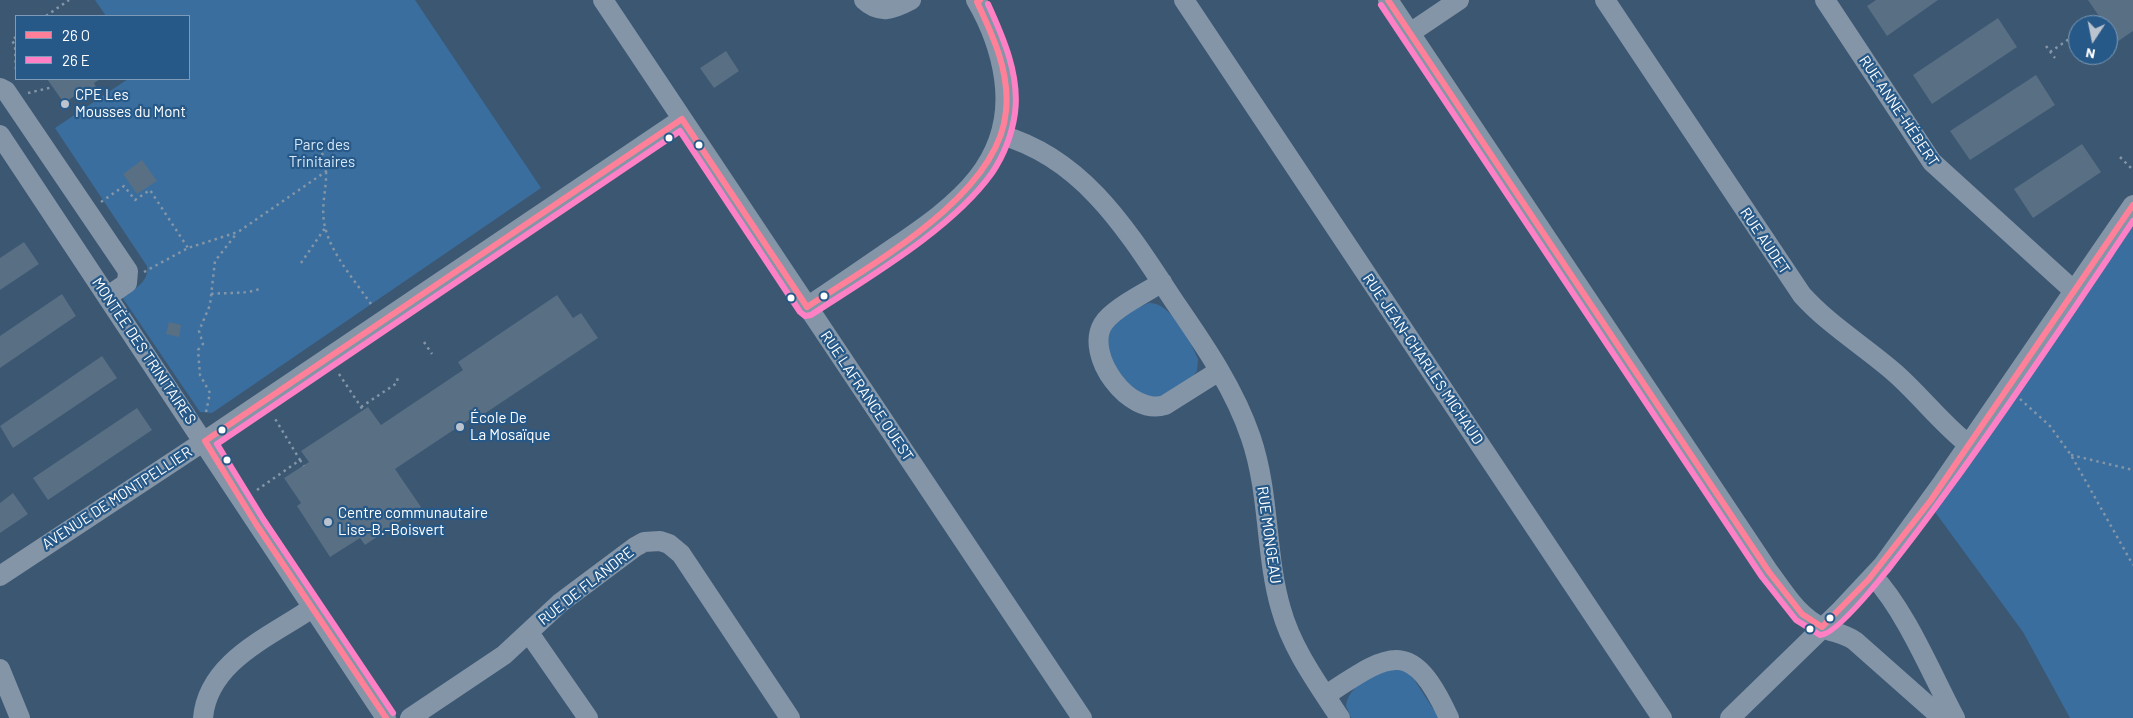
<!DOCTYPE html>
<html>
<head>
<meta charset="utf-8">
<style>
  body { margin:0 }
  #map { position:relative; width:2133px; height:718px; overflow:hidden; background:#3c5772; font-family:Barlow,sans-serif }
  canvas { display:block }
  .legend { position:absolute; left:15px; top:15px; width:175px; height:65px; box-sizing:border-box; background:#265888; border:1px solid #7d9bb8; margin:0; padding:6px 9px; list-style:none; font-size:15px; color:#fff }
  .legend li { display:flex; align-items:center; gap:10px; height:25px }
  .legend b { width:25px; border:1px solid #7d9bb8 }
  .north { position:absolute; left:2068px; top:15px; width:50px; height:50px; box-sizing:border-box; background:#265888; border:1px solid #7d9bb8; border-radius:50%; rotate:191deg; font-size:14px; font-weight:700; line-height:20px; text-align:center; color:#fff }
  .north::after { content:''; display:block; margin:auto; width:18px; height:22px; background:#bbc4ce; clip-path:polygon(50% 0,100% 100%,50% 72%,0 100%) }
</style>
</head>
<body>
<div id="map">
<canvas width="2133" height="718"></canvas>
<ul class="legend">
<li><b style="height:6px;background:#ff8098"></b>26 O</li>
<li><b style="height:6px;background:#ff80c5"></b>26 E</li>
</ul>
<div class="north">N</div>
</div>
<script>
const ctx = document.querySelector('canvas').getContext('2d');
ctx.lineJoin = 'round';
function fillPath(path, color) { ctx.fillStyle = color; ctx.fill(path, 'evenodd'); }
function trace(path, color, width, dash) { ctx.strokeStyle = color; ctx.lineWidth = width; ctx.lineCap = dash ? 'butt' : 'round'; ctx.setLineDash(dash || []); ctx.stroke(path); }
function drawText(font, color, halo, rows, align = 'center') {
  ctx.font = font + ' Barlow,sans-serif'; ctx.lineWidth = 4.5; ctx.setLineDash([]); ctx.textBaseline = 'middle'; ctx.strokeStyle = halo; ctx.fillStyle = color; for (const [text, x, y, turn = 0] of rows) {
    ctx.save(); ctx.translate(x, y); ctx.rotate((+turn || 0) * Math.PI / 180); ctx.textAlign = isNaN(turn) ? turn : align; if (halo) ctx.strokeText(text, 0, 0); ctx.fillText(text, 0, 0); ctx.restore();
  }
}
const green = new Path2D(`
  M95 0H415L541 188 212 413 200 412 122 297C134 289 149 283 147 266L55 128 128 79H189V16H106Z
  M2133 223V718H2070L2023 632 1935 512Z
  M1149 303C1170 301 1191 342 1198 359L1197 371 1193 376 1164 395 1156 397 1137 394 1117 371 1106 344 1112 325 1135 309Z
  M1392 668 1410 673 1439 718H1351L1346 706C1349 683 1375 676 1392 668Z`);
const building = new Path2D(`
  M1876 0H1938L1887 36 1867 6Z
  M2088 0H2133V31L2117 42 2108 30V25H2105Z
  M1998 18 2017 47 1932 104 1913 75Z
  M726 51 739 71 714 88 700 68Z
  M2036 75 2055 105 1970 160 1950 131Z
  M47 79H100L94 83 96 87 86 93 84 90 64 103Z
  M2082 144 2101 172 2033 218 2014 189Z
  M142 160 157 181 137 194 123 174Z
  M24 242 39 264 0 290V258Z
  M62 294 76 316 0 368V336Z
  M557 295 573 318 581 313 598 338 478 418 476 415 395 469 421 507 365 545 360 538 330 557 297 506 301 503 284 478 309 462 301 451 368 407 381 425 463 370 458 362Z
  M169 322 181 325 179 337 166 334Z
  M102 356 117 378 13 448 0 426Z
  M137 408 152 430 48 500 33 478Z
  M13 493 28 514 0 533V503Z`);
const path = new Path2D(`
  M46 16 69 0
  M16 37 12 40 15 46 16 73
  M2046 46 2055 58
  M2050 52 2078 33
  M28 93 53 87
  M319 147C335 175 318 198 325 227 332 256 357 283 373 307
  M2120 157 2133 170
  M101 202 124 186 135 200 150 190 188 248
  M301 263 325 228
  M144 272 188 248 238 232 328 170
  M211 294C229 292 245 295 262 288
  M424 342 432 354
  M339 374 363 410
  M2020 399 2050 426 2071 455 2133 565
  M361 407 397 383 398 375
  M206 412 210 393 200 375 198 350 203 344 199 331 210 305 215 261 237 233
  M2071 455 2133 470
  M300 460 304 466
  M257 490 300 460 274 417`);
const minor = new Path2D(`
  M603 0 1082 718
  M864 0C880 15 894 9 911 0
  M1184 0 1662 718
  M1388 0 1769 572C1784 592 1798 617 1823 628 1834 633 1844 633 1855 641L1942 718
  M1605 0 1802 295C1829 325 1864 346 1895 373 1921 396 1942 424 1969 445
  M1825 0 1932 162 2074 291
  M1410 33 1459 0
  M0 88 6 91 128 271 127 283 108 296
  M0 135 386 718
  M1001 135C1086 159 1130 235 1176 304 1205 346 1235 390 1251 438 1270 494 1265 554 1281 609 1292 649 1318 684 1340 718
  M1162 282C1146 293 1113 308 1103 324 1084 355 1129 417 1165 405L1219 371
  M807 307C837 287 866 267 895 247 957 205 1016 162 1004 78 1000 50 990 24 976 0
  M0 576 215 434 682 119
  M1873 576C1906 611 1932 675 1955 718
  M529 633 588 718
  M0 669 20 718
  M1326 695C1389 654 1411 635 1449 718
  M203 718C208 661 270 637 312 608
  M410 718 504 655 560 603 635 547 644 542 660 541 669 544 681 554 790 718
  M1730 718 1839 612 1883 565 1943 482 2133 205`);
const bus1 = new Path2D(`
  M1388 0 1769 572 1802 614 1822 627 1869 579 1931 500 2133 205
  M386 718 256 524 205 441 682 119 807 307C872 264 999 195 1006 111 1010 72 993 36 977 2L980 0`);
const bus2 = new Path2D(`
  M1381 5 1762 577 1796 620 1820 635C1859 638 2098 272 2133 221
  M393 713 263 519 217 444 680 131 800 312 805 316 811 315C869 277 952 229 992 173 1004 155 1012 134 1015 113 1020 75 1003 37 988 4`);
const markers = [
  [65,104,5,"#bbc4ce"],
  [669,138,4.5,"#fff"],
  [699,145,4.5,"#fff"],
  [824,296,4.5,"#fff"],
  [791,298,4.5,"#fff"],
  [460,427,5,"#bbc4ce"],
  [222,430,4.5,"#fff"],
  [227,460,4.5,"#fff"],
  [328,522,5,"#bbc4ce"],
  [1830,618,4.5,"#fff"],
  [1810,629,4.5,"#fff"]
];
const poiNames = [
  ["CPE Les",75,95],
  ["Mousses du Mont",75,112],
  ["École De",470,418],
  ["La Mosaïque",470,435],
  ["Centre communautaire",338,513],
  ["Lise-B.-Boisvert",338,530]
];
const streetNames = [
  ["RUE ANNE-HÉBERT",1899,111,56],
  ["RUE AUDET",1765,241,56],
  ["MONTÉE DES TRINITAIRES",144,351,56],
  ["RUE JEAN-CHARLES MICHAUD",1423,359,56],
  ["RUE LAFRANCE OUEST",867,396,56],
  ["AVENUE DE MONTPELLIER",117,498,-33],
  ["RUE MONGEAU",1269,535,82],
  ["RUE DE FLANDRE",586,586,-38]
];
const parkNames = [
  ["Parc des",322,145],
  ["Trinitaires",322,162]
];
fillPath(green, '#3a6e9e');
fillPath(building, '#596f84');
trace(path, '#8395a7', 2.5, [2.5, 4]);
trace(minor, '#8395a7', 20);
trace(bus1, '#ff8098', 6);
trace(bus2, '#ff80c5', 6);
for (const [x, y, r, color] of markers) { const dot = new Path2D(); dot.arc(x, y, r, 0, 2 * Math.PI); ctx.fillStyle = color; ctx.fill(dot); trace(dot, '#265888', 2); }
drawText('15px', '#fff', '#265888', poiNames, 'left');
drawText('15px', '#fff', '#265888', streetNames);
drawText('15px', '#d6e7f7', '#265888', parkNames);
</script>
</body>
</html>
